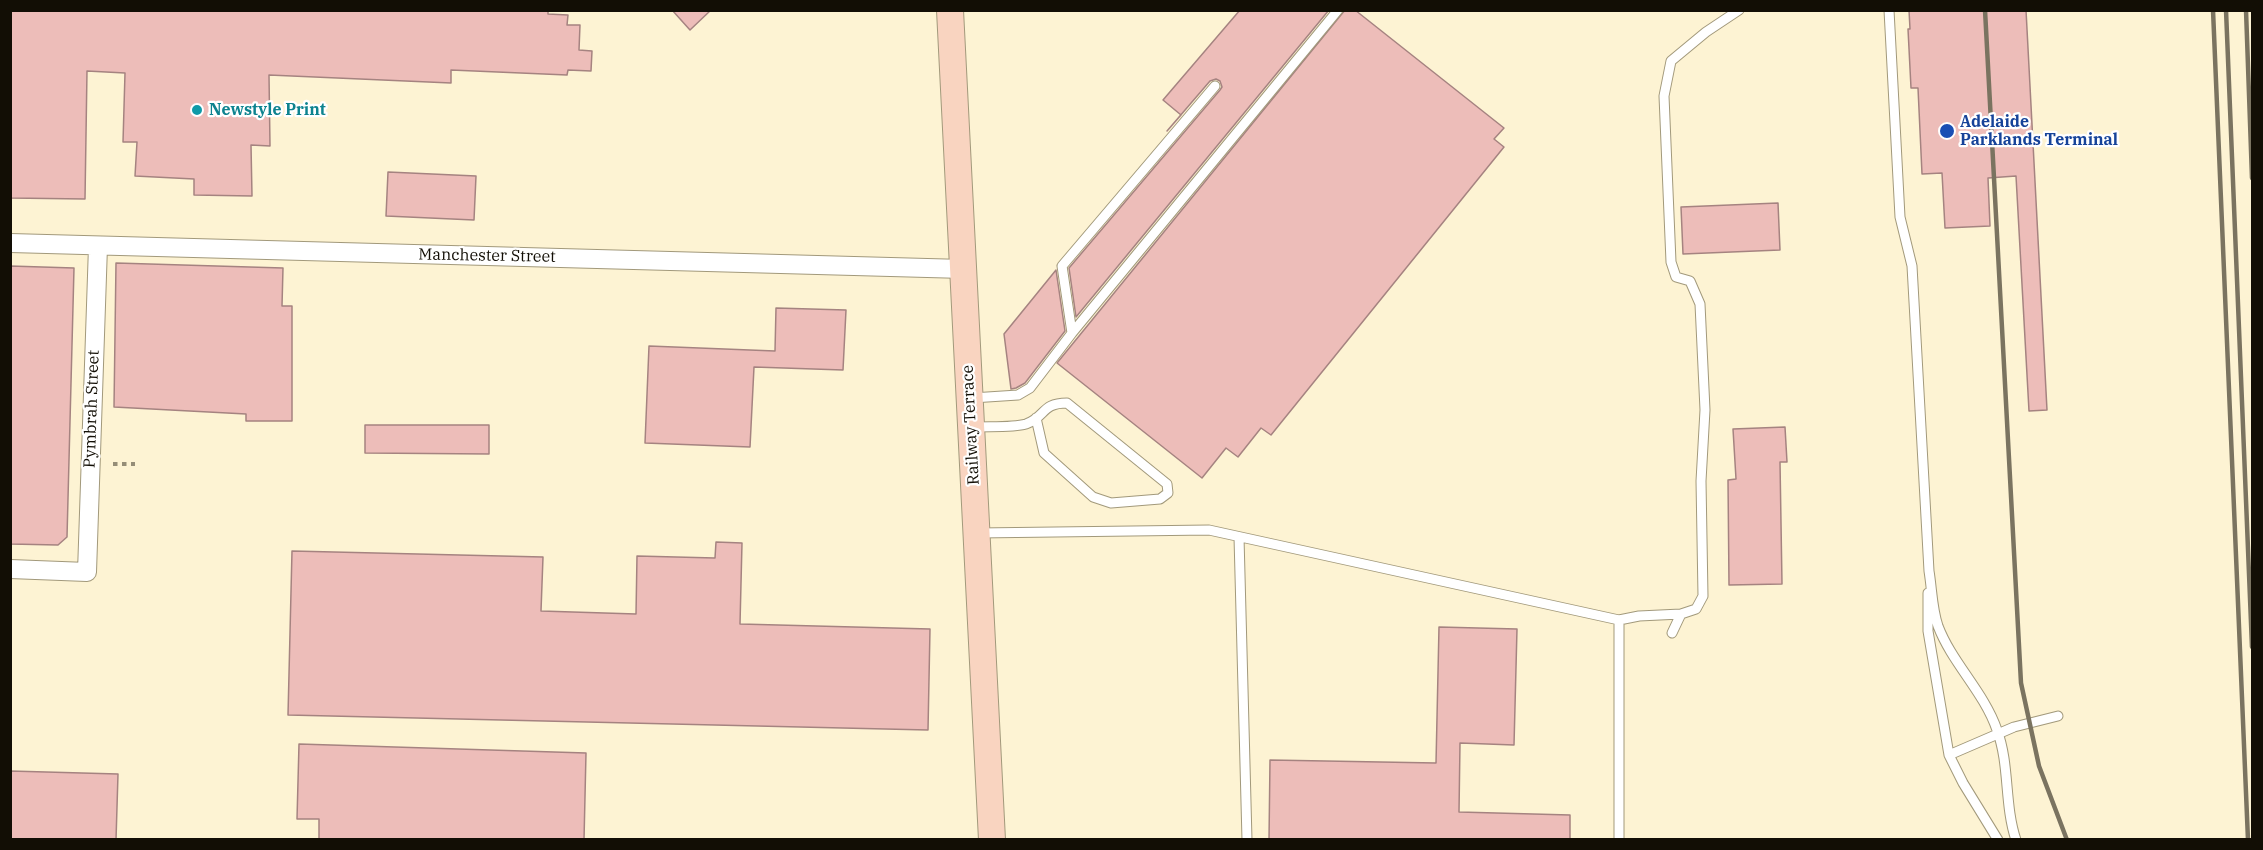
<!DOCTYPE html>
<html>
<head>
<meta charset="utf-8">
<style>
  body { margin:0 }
  #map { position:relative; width:2263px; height:850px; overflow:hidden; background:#fdf3d3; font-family:"IBM Plex Serif",serif }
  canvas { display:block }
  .frame { position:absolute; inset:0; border:12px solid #120e05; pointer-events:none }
</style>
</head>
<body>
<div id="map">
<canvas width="2263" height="850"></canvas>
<div class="frame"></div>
</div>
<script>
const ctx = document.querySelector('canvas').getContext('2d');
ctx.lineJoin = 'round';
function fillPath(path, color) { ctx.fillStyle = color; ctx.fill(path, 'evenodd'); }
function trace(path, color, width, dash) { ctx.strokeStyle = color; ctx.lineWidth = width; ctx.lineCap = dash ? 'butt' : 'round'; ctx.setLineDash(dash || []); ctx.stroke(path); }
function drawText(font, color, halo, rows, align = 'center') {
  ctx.font = font + ' "IBM Plex Serif",serif'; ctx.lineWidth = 4.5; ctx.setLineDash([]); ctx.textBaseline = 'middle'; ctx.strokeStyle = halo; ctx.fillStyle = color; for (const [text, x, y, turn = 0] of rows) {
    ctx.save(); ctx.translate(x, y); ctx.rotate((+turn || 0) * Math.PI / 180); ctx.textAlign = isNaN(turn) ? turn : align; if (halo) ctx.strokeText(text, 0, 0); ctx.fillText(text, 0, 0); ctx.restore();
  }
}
const building = new Path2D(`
  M10 10H548V14L568 15 567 25H580L579 50 592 51 591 71 568 70 567 75 451 70V83L269 75 270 146 251 145 252 196 194 195V179L135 176 137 142H123L125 73 87 71 85 199 10 198Z
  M672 10H711L690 30Z
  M1240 10H1329L1076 317 1069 268 1220 90 1222 87 1220 81 1216 79 1210 81 1167 131 1181 115 1163 100Z
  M1345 10H1355L1504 128 1494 139 1504 147 1271 435 1261 428 1238 457 1226 448 1202 478 1057 363Z
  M1909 10H2026L2047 410 2029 411 2016 176 1988 178 1990 226 1945 228 1942 173 1922 174 1918 88H1911L1908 29H1910Z
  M388 172 476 176 474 220 386 216Z
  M1778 203 1780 250 1683 254 1681 207Z
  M116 263 283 268 282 306H292V421H246V414L114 407Z
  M10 266 74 268 67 537 58 545 10 544Z
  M1056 270 1065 331 1025 383 1016 388 1011 389 1004 334Z
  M776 308 846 310 843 370 754 367 750 447 645 443 649 346 775 351Z
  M365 425H489V454L365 453Z
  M1785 427 1787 462H1780L1782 584 1729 585 1728 480 1736 479 1733 429Z
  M716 542 742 543 740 624 930 629 928 730 288 715 292 551 543 557 541 611 636 614 637 556 715 558Z
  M1439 627 1517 629 1514 745 1460 743 1459 812 1570 815V840H1269L1270 760 1436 763Z
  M299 744 586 753 584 840H319V819H297Z
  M10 771 118 774 116 840H10Z`);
const path = new Path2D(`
  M113 464H135`);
const service = new Path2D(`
  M1889 10 1900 217 1912 266 1929 571C1932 589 1932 609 1938 626 1952 663 1984 692 1997 730 2010 765 2004 804 2016 840
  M1072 333 1062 266 1215 86
  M972 398 1018 395 1030 388 1072 333 1338 10
  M973 427C988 426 1012 428 1026 424 1046 417 1041 403 1067 403L1167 484 1168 493 1160 499 1111 503 1093 497 1044 453 1036 418
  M978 533 1209 530 1619 620V840
  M1239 537 1247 840
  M1928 593V631L1949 755 1963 783 1998 840
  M1619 620 1639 616 1681 614
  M1672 633 1681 614 1696 609 1703 596 1701 481 1705 410 1700 304 1690 281 1676 277 1671 262 1664 96 1671 61 1706 32 1739 10
  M1949 755 2014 727 2058 716`);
const minor = new Path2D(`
  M10 243 964 269
  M10 569 87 572 98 246`);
const secondary = new Path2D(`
  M950 10 992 840`);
const rail = new Path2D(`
  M1985 10 2021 683 2039 766 2067 840
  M2213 10 2248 840
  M2226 10 2252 647
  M2246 10 2252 178`);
const markers = [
  [197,110,6,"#0f9aa8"],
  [1947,131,8,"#1a4fb4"]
];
const cultureNames = [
  ["Newstyle Print",209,110]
];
const transitNames = [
  ["Adelaide",1960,122],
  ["Parklands Terminal",1960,140]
];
const streetNames = [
  ["Manchester Street",487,256,1],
  ["Pymbrah Street",92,409,-88],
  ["Railway Terrace",971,425,-93]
];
fillPath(building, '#edbdb9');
trace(building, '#a58380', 1.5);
trace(service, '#a2997b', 11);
trace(minor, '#a2997b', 20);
trace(secondary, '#a2997b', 28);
trace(path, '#958d77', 4, [4.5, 4.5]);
trace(service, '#fff', 9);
trace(minor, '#fff', 18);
trace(secondary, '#f9d4c0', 26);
trace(rail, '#7a7360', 4.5);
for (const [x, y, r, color] of markers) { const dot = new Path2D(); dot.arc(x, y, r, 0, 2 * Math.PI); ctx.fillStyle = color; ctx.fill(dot); trace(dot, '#fff', 2); }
drawText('bold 16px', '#0d838f', '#fff', cultureNames, 'left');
drawText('bold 16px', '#164399', '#fff', transitNames, 'left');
drawText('16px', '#120e05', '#fff', streetNames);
</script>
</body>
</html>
